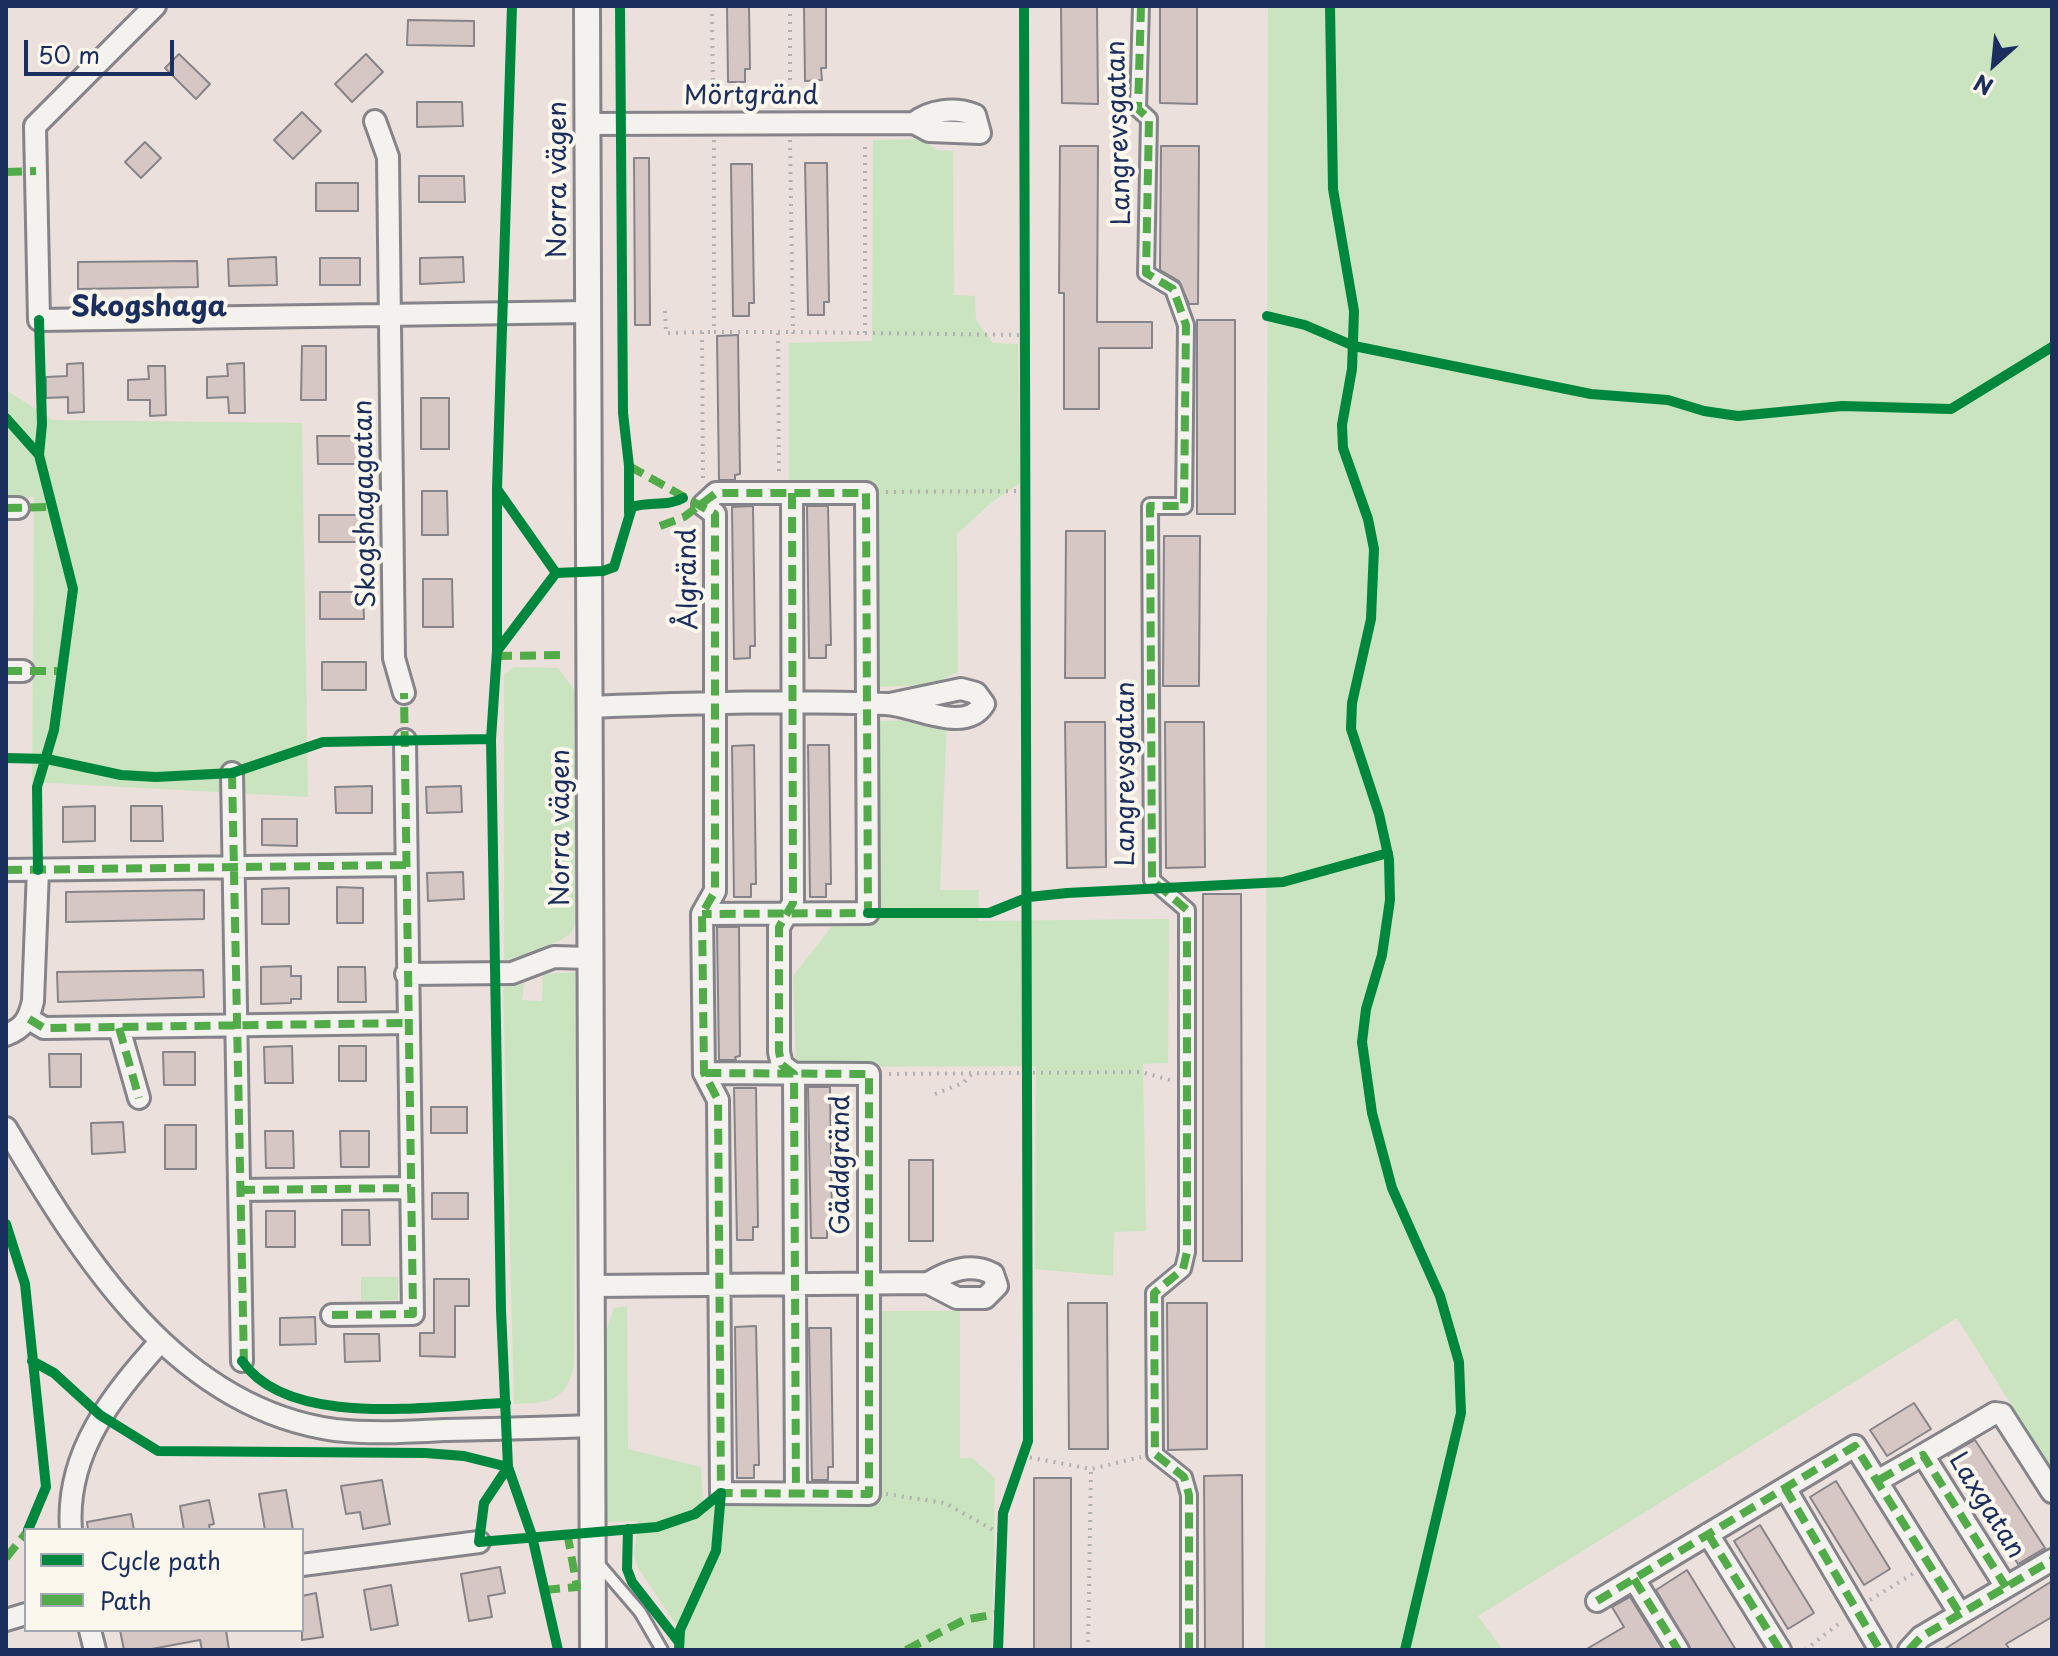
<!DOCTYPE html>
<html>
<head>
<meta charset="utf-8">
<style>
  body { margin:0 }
  #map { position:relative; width:2058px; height:1656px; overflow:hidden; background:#ebe0db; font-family:"Playpen Sans",sans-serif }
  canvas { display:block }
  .frame { position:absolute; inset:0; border:8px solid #1b2f5e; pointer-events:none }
  .legend { position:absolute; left:24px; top:1528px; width:280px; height:104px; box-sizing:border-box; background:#fbf7ec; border:2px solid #a1a7b3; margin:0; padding:10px 14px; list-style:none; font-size:24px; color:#1b2f5e }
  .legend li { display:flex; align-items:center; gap:16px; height:40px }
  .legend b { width:40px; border:2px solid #a1a7b3 }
  .north { position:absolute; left:1954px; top:24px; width:80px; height:80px; -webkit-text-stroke:6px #fbf7ec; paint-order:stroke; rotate:207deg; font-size:22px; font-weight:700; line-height:32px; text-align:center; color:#1b2f5e }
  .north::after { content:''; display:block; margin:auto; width:28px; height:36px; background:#1b2f5e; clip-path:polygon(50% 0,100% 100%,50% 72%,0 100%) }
  .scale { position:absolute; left:24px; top:40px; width:150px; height:36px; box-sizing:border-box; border:4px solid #1b2f5e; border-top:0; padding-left:10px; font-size:24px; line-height:28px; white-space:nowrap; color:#1b2f5e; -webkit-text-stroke:6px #fbf7ec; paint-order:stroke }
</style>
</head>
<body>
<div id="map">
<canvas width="2058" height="1656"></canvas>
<div class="frame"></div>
<ul class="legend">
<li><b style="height:10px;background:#00873e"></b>Cycle path</li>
<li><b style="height:10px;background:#52ab49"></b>Path</li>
</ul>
<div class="north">N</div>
<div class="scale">50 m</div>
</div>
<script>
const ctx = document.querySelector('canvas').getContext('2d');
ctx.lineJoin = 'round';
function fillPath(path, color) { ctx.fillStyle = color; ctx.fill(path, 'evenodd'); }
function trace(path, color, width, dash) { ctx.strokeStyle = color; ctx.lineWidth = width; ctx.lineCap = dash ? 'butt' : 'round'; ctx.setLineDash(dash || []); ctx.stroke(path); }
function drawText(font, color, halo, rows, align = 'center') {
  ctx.font = font + ' "Playpen Sans",sans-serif'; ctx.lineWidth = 8; ctx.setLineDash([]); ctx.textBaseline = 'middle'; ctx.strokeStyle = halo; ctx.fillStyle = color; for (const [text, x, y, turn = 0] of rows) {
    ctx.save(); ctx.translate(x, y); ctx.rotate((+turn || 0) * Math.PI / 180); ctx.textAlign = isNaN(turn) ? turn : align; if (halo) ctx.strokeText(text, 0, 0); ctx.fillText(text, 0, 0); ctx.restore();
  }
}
const green = new Path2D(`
  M1268 6H2052V1470L1957 1318 1478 1616 1503 1650H1265Z
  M922 139 936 150 953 151 954 295 975 296 976 320 993 343 1018 344 1020 483 992 502 957 534 958 672 930 685 875 687 871 485 789 482V343L872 341 873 140Z
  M6 390 53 420 302 423 308 797 32 782 34 497 6 498Z
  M514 667 558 668 576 692V922C574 926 573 930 570 934 564 941 514 959 504 960V675Z
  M947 720 940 890H979L978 921 1169 919 1168 1063 1143 1064 1146 1231 1114 1232 1113 1276 1035 1269 1036 1066 796 1067 793 976 836 921H870L869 721Z
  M577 972 574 1366C565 1403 547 1403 514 1404L503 985 524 984 522 1000 542 1001 543 974Z
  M361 1277H398V1300L361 1301Z
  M627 1306 628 1449 701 1467 703 1500 880 1498 879 1311H960V1458H972L995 1478 992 1650H684L683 1635 637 1566 634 1554 638 1521 605 1522 607 1329 614 1308Z`);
const building = new Path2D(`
  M727 6H749L750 69H745V82H728Z
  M804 6H826V68H821L822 80 805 81Z
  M1061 6H1097L1098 104 1062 103Z
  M1160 6H1197V104L1160 103Z
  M408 20 474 21V46L407 45Z
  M179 54 210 84 196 99 165 68Z
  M366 54 383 72 352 102 335 84Z
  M417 102H462L463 126 417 127Z
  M302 112 321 131 293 159 274 140Z
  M145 142 161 158 141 178 125 162Z
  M1060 146H1098L1097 322H1152V348H1099V409H1064V293H1059Z
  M1161 146H1199L1198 304H1189L1179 281 1160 270Z
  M634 158H649L650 325H635Z
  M805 163H827L829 302H824V315H808Z
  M731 164H752L754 303H749V316H733Z
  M419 176H464L465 202H419Z
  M316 183H358V211H316Z
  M276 257 277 285 229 286 228 259Z
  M463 257 464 282 420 284V258Z
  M320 258H360V285H320Z
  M197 261 198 287 78 289V262Z
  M1197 320H1235V514H1197Z
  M738 335 740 474 735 475V480H719L717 336Z
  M302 346H326V400H301Z
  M83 363 84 412 68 413V397L46 398V377L67 376V364Z
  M244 363 245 413H229L228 397 207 398V377L228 376 227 364Z
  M148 366H165L166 415 150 416V400H128V380L149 379Z
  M421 398H449V449H421Z
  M317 436H361V464H318Z
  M422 491H447L448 535H422Z
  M753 506 755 646H750V658L734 659 732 507Z
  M807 506H828L831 645H826V658H809Z
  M319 515H363V542H319Z
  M1066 531H1105V678H1065Z
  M1164 536H1200L1199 686H1163Z
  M423 579H452L453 627H423Z
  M320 592H363L364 619H320Z
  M322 662H366V690H322Z
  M1065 722H1105L1106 867 1067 868Z
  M1165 722H1204L1205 867 1166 868Z
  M754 745 756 884H751V897H734L732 746Z
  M808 745H829L831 884H826V897H810Z
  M372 786V813H336L335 787Z
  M461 786 462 812 427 813 426 787Z
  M95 806V841L63 842V807Z
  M131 806H162L163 841H131Z
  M262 819H297V846L262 845Z
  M463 872 464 899 428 901 427 873Z
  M337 887 363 888V923H337Z
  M289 888V924H262V889Z
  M204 890V919L66 922V892Z
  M1203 894H1241L1242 1261H1203Z
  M717 927H739L740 1056 735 1057 736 1060H719Z
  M291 966V976H301V999H291V1003L261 1004V967Z
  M338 967H365L366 1002H338Z
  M203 970 204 997 58 1002 57 972Z
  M292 1046 293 1083H265L264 1047Z
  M339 1046H366V1081H339Z
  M163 1052H195V1085H164Z
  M49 1054H81V1087H50Z
  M808 1087H830L832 1225H827V1238H811Z
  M734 1088H756L758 1227H753V1240H737Z
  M431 1107H467V1133H431Z
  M123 1122 125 1152 92 1154 91 1123Z
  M165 1125H196V1169H165Z
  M265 1131H293L294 1168H266Z
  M340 1131H369V1167H341Z
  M909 1160H933V1241H909Z
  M432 1193H468V1219H432Z
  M342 1210H369L370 1245H342Z
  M266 1211H295V1247H266Z
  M434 1279H469V1306H455V1357L420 1356V1333H434Z
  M1068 1303H1107L1108 1449H1069Z
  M1167 1303H1207V1449L1168 1450Z
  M315 1317 316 1344 280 1345V1318Z
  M756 1326 759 1465H754V1478H737L735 1327Z
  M809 1328H831L833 1467H828V1480H812Z
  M344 1334H379L380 1361 345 1362Z
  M1914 1403 1931 1429 1887 1456 1870 1430Z
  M1975 1440 2045 1548 2018 1564 1948 1455Z
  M1242 1475 1243 1650H1205L1204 1476Z
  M1034 1478H1071V1650H1034Z
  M382 1480 390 1524 363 1529 360 1512 346 1514 341 1486Z
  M1836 1481 1890 1569 1864 1585 1810 1497Z
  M286 1490 293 1530H265L259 1494Z
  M209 1500 214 1524 209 1525 210 1530H184L180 1506Z
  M131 1514 134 1530H88L87 1522Z
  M1760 1525 1814 1613 1788 1629 1734 1541Z
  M500 1567 505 1593 488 1596 492 1617 469 1621 461 1574Z
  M1687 1570 1714 1614 1736 1650H1691L1656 1590Z
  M2052 1581V1617L2006 1644 2010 1650H1943Z
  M391 1585 398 1625 371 1630 364 1590Z
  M316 1593 323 1637 302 1640V1596Z
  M1630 1597 1663 1650H1585L1624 1627 1612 1607Z
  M120 1630H226L229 1650H202L200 1640 146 1650H124Z`);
const path = new Path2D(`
  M712 6 713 104
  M790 104V6
  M714 140V332H793
  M790 140 793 332 865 333V142
  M665 311 666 333 702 332
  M778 333 779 474
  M865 333 1026 335
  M703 478 702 332H714
  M886 492 1027 491
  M889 1074 1141 1072 1170 1080
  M935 1094 963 1083 973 1073
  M1022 1456 1091 1469 1141 1457
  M886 1494 945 1503 1002 1535
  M1870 1600 1914 1573
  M1088 1650 1091 1469
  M1805 1650 1841 1622`);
const service = new Path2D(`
  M597 1562 640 1612 662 1650`);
const pedestrian = new Path2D(`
  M1141 6 1138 109 1149 119 1146 273 1173 289 1186 325 1184 506H1150L1152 880 1187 910V1252L1183 1269 1154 1293 1155 1454 1184 1477 1189 1495V1650`);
const minor = new Path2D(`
  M155 6 35 126 39 320 588 312
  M375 121 388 157 394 658 404 693
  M587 124 914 123 929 131 980 133 975 115C955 107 930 110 914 123
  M792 493 793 903 779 927V1052L782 1065 794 1074 796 1493
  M6 508H18
  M6 671H23
  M590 707C688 703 788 700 886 704 914 705 965 735 984 704L976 693 961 689 890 704
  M232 773 242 1361
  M6 870 406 865
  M702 914 868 913 866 493H716L703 505 715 514V891L702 914 704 1073 718 1100 721 1493 869 1494V1074L704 1073
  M406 974 512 973 554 957 589 958
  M29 1019 44 1028 408 1023
  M119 1028 139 1098
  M6 1035C24 1028 29 1019 33 1001L38 870
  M6 1128C82 1256 175 1408 335 1430 372 1434 408 1432 445 1430 494 1429 543 1428 591 1426
  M239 1190 411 1188
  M593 1286 928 1283 957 1298H985L997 1286 993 1274C971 1262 948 1271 928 1283
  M332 1315 413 1314 405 740
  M1923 1455 1995 1413 2002 1414 2052 1492
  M1879 1480 1923 1455 2006 1587
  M1785 1488 1880 1650
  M71 1530C65 1453 113 1394 161 1341
  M1708 1534 1780 1650
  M302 1565 479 1542
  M1634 1579 1678 1650
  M1597 1601 1855 1446 1960 1614
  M6 1620 26 1614
  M90 1630 95 1650
  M1909 1650 1921 1637 2052 1560`);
const tertiary = new Path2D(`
  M587 6 593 1650`);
const quiet = new Path2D(`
  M1141 6 1138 109 1149 119 1146 273 1173 289 1186 325 1184 506H1150L1152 880 1187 910V1252L1183 1269 1154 1293 1155 1454 1184 1477 1189 1495V1650
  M6 172 36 171
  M629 466 715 514V891L702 914 704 1073 718 1100 721 1493 869 1494V1074L704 1073
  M792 493 793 903 779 927V1052L782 1065 794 1074 796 1493
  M6 508 49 507
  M660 526 684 517 716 493H866L868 913 702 914
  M496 656 568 655
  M6 671H63
  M232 773 244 1365
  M6 870 406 865
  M29 1019 44 1028 408 1023
  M119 1028 139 1098
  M239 1190 411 1188
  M332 1315 413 1314 404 693
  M1879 1480 1923 1455 2006 1587
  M1785 1488 1880 1650
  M1708 1534 1780 1650
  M6 1558 26 1533
  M1634 1579 1678 1650
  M544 1590 577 1587 567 1532
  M1597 1601 1855 1446 1960 1614
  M906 1650 964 1620 997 1614
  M1909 1650 1921 1637 2052 1560`);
const cycleway = new Path2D(`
  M512 6 497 489V651L491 739 501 1310 508 1467 532 1536 558 1650
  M620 6 623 413 629 466V513
  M1330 6 1333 189 1354 311 1352 369 1342 425 1343 448 1368 519 1374 549 1371 619 1352 703 1351 729 1379 814 1389 859 1390 900 1382 955 1366 1009 1362 1042 1372 1113 1392 1188 1440 1296 1459 1362 1461 1413 1405 1650
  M1267 316 1305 325 1354 346 1591 394 1668 400 1704 411 1738 416 1842 406 1951 409 2052 347
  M6 418 39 455 73 589 54 730 37 787 38 870
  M39 455 42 424 39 320
  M556 573 603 571 614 567 632 507C649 501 668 507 683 498
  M497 651 556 573 497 489
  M6 758 47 759 121 775 156 777 232 773 323 742 491 739
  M868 913H989L1029 897 1067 893 1283 882 1388 853
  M6 1224 25 1284 46 1487 28 1530
  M32 1361 54 1373 100 1415 158 1451 425 1453 464 1456 508 1467 484 1503 479 1542 657 1527 695 1514 721 1493
  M242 1361C289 1430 434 1405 506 1403
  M628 1529 627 1569 632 1582 678 1641
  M679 1650 680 1630 716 1551 721 1493
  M998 1650 1003 1513 1028 1441 1024 6`);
const streetNames = [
  ["Mörtgränd",751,97],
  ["Langrevsgatan",1120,133,-92],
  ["Norra vägen",559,180,-90],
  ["Skogshagagatan",366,504,-91],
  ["Ålgränd",689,579,-91],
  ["Langrevsgatan",1127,774,-90],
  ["Norra vägen",562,828,-90],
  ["Gäddgränd",842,1165,-90],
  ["Laxgatan",1986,1506,58]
];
const neighbourhoodNames = [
  ["Skogshaga",149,308]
];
fillPath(green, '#cbe4c0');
fillPath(building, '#d7c7c4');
trace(building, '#85848a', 2);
trace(service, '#85848a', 16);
trace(pedestrian, '#85848a', 20);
trace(minor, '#85848a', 26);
trace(tertiary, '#85848a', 30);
trace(path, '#b1b1b4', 4, [2, 6]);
trace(service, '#f4f2ee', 10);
trace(pedestrian, '#f4f2ee', 14);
trace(minor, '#f4f2ee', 20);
trace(tertiary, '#f4f2ee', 24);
trace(quiet, '#52ab49', 8, [16, 8]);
trace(cycleway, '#00873e', 10);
drawText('26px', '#1b2f5e', '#fbf7ec', streetNames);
drawText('bold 28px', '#1b2f5e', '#fbf7ec', neighbourhoodNames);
</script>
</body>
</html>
